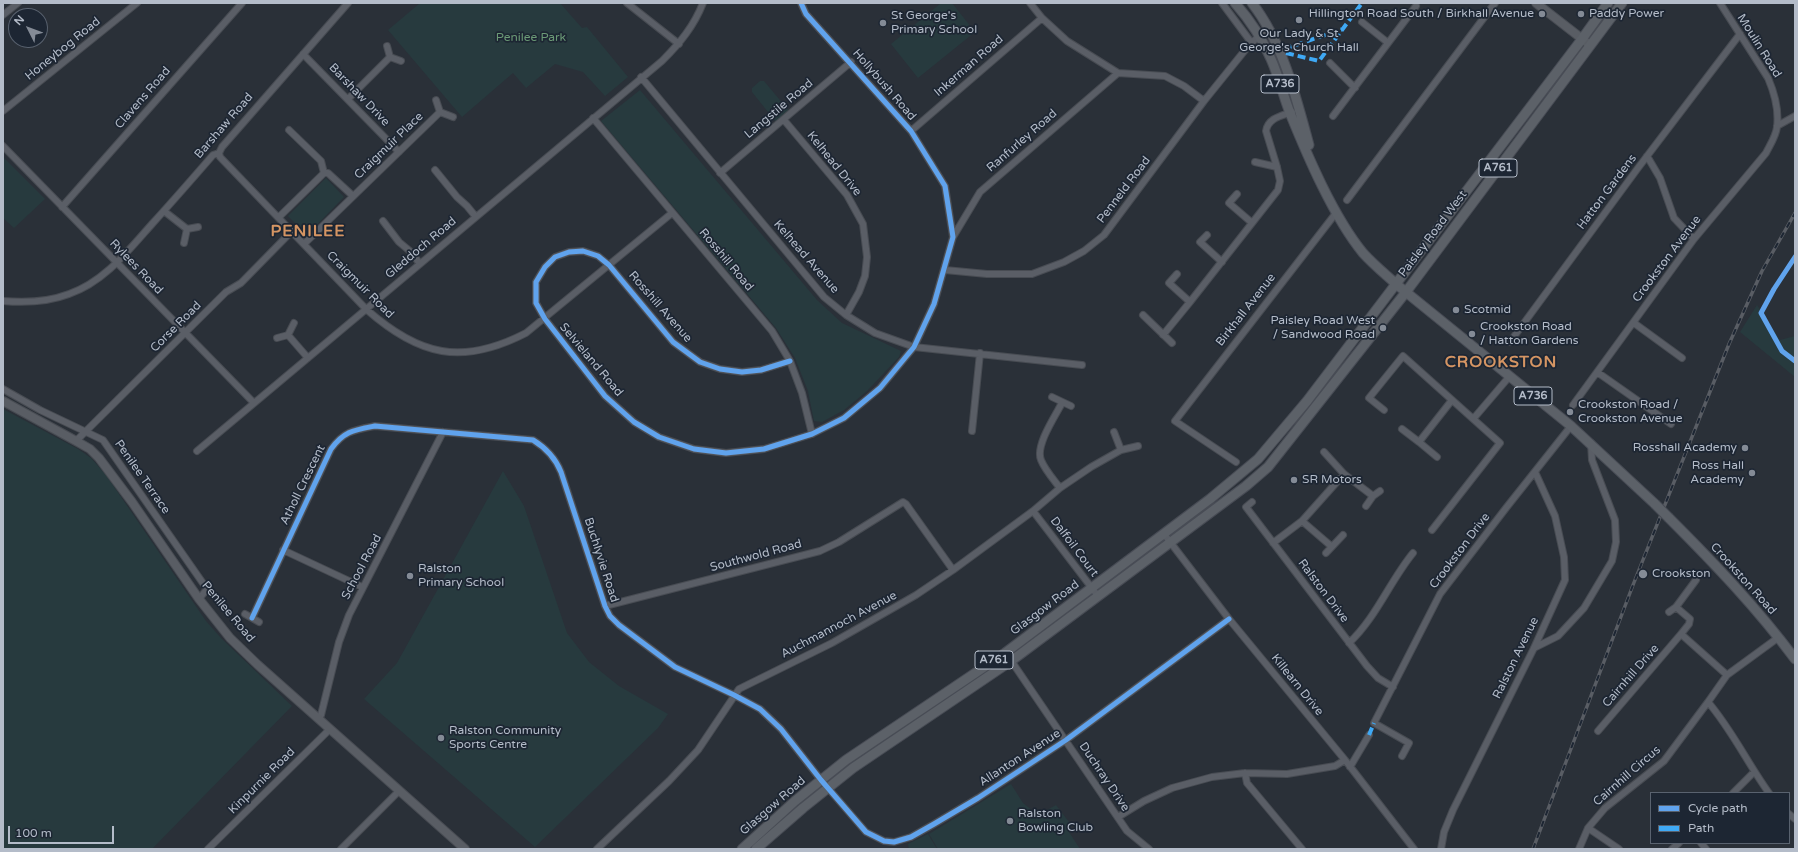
<!DOCTYPE html>
<html>
<head>
<meta charset="utf-8">
<style>
  body { margin:0 }
  #map { position:relative; width:1798px; height:852px; overflow:hidden; background:#2a3038; font-family:"Varela Round",sans-serif }
  canvas { display:block }
  .frame { position:absolute; inset:0; border:4px solid #b4bcc9; pointer-events:none }
  .legend { position:absolute; left:1650px; top:792px; width:140px; height:52px; box-sizing:border-box; background:#1d2633; border:1px solid #59626f; margin:0; padding:5px 7px; list-style:none; font-size:12px; color:#b4bcc9 }
  .legend li { display:flex; align-items:center; gap:8px; height:20px }
  .legend b { width:20px; border:1px solid #59626f }
  .north { position:absolute; left:8px; top:8px; width:40px; height:40px; box-sizing:border-box; background:#1d2633; border:1px solid #59626f; border-radius:50%; rotate:312deg; font-size:11px; font-weight:700; line-height:16px; text-align:center; color:#b4bcc9 }
  .north::after { content:''; display:block; margin:auto; width:14px; height:18px; background:#848b96; clip-path:polygon(50% 0,100% 100%,50% 72%,0 100%) }
  .scale { position:absolute; left:8px; top:826px; width:106px; height:18px; box-sizing:border-box; border:2px solid #b4bcc9; border-top:0; padding-left:5px; font-size:12px; line-height:14px; white-space:nowrap; color:#b4bcc9; -webkit-text-stroke:3px #1d2633; paint-order:stroke }
</style>
</head>
<body>
<div id="map">
<canvas width="1798" height="852"></canvas>
<div class="frame"></div>
<ul class="legend">
<li><b style="height:5px;background:#60a3ed"></b>Cycle path</li>
<li><b style="height:5px;background:#3fa9f5"></b>Path</li>
</ul>
<div class="north">N</div>
<div class="scale">100 m</div>
</div>
<script>
const ctx = document.querySelector('canvas').getContext('2d');
ctx.lineJoin = 'round';
function fillPath(path, color) { ctx.fillStyle = color; ctx.fill(path, 'evenodd'); }
function trace(path, color, width, dash) { ctx.strokeStyle = color; ctx.lineWidth = width; ctx.lineCap = dash ? 'butt' : 'round'; ctx.setLineDash(dash || []); ctx.stroke(path); }
function drawText(font, color, halo, rows, align = 'center') {
  ctx.font = font + ' "Varela Round",sans-serif'; ctx.lineWidth = 3.5; ctx.setLineDash([]); ctx.textBaseline = 'middle'; ctx.strokeStyle = halo; ctx.fillStyle = color; for (const [text, x, y, turn = 0] of rows) {
    ctx.save(); ctx.translate(x, y); ctx.rotate((+turn || 0) * Math.PI / 180); ctx.textAlign = isNaN(turn) ? turn : align; if (halo) ctx.strokeText(text, 0, 0); ctx.fillText(text, 0, 0); ctx.restore();
  }
}
const green = new Path2D(`
  M420 3H560L582 28 587 27 628 77 605 96 583 72 555 64 526 88 513 73 462 117 388 30Z
  M941 3H952L975 32 918 78 891 44Z
  M760 81H764L789 111 776 122 752 92V88Z
  M640 90 817 300 842 323 901 351 899 357 867 391 844 410 822 422 814 421 808 391 795 358 776 328 601 121Z
  M3 157 45 199 14 228 3 218Z
  M326 178 344 197 307 235 288 216Z
  M1757 305 1780 340 1795 336V377L1740 332Z
  M3 409 78 449 91 458 106 475 206 621 221 638 292 706 152 849H3Z
  M503 471 524 506 567 633 589 662 619 686 668 714 658 728 535 847 364 699 397 663Z
  M1011 784 1023 803 1038 815 1056 805 1072 826 1067 829 1080 849H938L929 834Z
  M928 834 937 849H909L908 844Z`);
const street = new Path2D(`
  M627 3 679 44
  M1030 3 1042 18 1067 41 1118 73 1165 76 1184 86 1204 101
  M1222 3 1251 42
  M3 15 18 3
  M1362 22 1387 42
  M387 46 390 57 401 61
  M303 54 399 152
  M1330 63 1355 88
  M641 77 824 297 846 315 875 333 914 347 1082 365
  M348 99 390 57
  M436 100 440 112 453 117
  M3 111 137 3
  M1333 116 1416 6
  M593 118 772 331 790 361 802 393 812 434
  M784 120 847 195 863 224 867 257 865 276 859 292 846 315
  M1777 126 1795 116
  M289 130 321 161 324 173
  M911 131 1042 18
  M3 146 254 403
  M219 153 220 157 366 309C419 356 462 366 526 333L672 213
  M1647 156 1660 178 1674 218 1694 239
  M1255 162 1277 167
  M435 170 457 197 467 206 476 217
  M324 173H328L353 196
  M720 173 851 62
  M1237 194 1229 203 1251 222
  M1347 200 1495 3
  M62 207 242 3
  M164 211 187 229
  M279 217 324 173
  M383 221 399 242 411 252 420 264
  M1207 235 1200 242 1222 262
  M953 237 980 192 1118 73
  M184 243 187 229 198 227
  M304 244 440 112
  M945 270 987 274H1032L1064 262 1084 251 1104 235 1204 101 1250 44 1269 28
  M1177 274 1169 283 1190 302 1278 190 1280 181 1277 167 1266 131C1268 118 1281 116 1292 112
  M3 301C26 303 48 302 69 294 104 282 128 251 152 224 173 201 193 178 213 155L219 153 222 147 348 3
  M1143 315 1172 343
  M1634 323 1682 358
  M288 335 308 358
  M1163 335 1190 302
  M277 338 288 335 294 323
  M1510 342 1638 168 1740 34
  M790 361 761 370 742 372 720 369 700 362 673 342 609 265 598 256 583 251 569 252 555 257 545 267 536 282V303L545 319 605 396 634 422 659 437 694 449 726 453 764 449 812 434 844 418 880 388 914 347 934 304 953 237 945 186 911 131 806 14 801 3
  M1597 372 1671 424
  M3 389 40 410 103 440 207 589 199 599
  M1052 397 1071 406
  M1573 405 1694 239 1766 153C1770 145 1776 136 1777 127 1779 111 1774 92 1768 78L1720 3
  M1384 410 1369 398 1403 356 1500 443 1432 530
  M1474 418 1509 377
  M1402 429 1419 442
  M972 431 980 353
  M1114 432 1121 450
  M76 441 226 292 241 283 292 231
  M197 451 662 61C680 43 694 26 703 3
  M1324 452 1344 474
  M1437 457 1419 442 1452 400
  M1236 462 1175 421 1336 213
  M1060 488C1054 480 1045 470 1041 460 1035 446 1055 416 1062 403
  M1252 502 1246 507 1367 666 1378 678 1393 687
  M1366 506 1373 496 1380 491
  M1033 511 1098 596
  M1302 521 1331 546
  M1164 534 1229 619 1345 760 1414 849
  M1273 543 1302 521 1344 474 1373 496
  M283 550 362 587
  M1326 553 1343 535
  M1696 580 1676 607 1690 619 1689 624 1681 634 1727 675
  M605 606 820 551 839 542 903 502 906 504 953 570
  M1669 612 1676 607
  M245 614 259 622
  M252 618 331 449C344 431 354 430 375 426L533 440C546 448 555 457 561 472L605 606 610 616 619 625 675 667 734 695 760 709 781 729 821 780 866 832 884 841 894 842 911 837 934 824 978 798 1066 740 1229 619
  M1349 643C1376 618 1390 581 1413 553
  M1534 648 1558 636 1584 608 1612 561 1616 542 1615 520 1592 460 1591 443
  M1010 659 1127 831 1149 849
  M1708 702 1727 675 1779 637
  M318 718 321 715 339 642 349 615 443 432
  M1598 731 1681 634
  M1402 756 1409 743 1374 723 1440 594 1506 508 1571 426
  M1350 767 1369 735
  M1245 773 1247 783 1302 849
  M1733 793 1754 772
  M1789 814 1795 819
  M1118 817 1144 801 1172 788 1212 777 1245 773 1287 774 1335 766 1345 760
  M1588 828 1619 849
  M1701 843 1706 849
  M208 849 330 729
  M341 849 399 791
  M597 849 669 781 698 750 739 689 832 643 916 595 953 570 1033 511 1060 488 1091 467 1121 450 1138 446
  M1441 849 1444 832 1453 810 1534 648 1565 580 1564 557 1555 516 1535 472
  M1579 849 1588 828 1605 808 1664 761 1708 702C1732 730 1748 764 1769 793
  M1672 849 1679 843`);
const secondary = new Path2D(`
  M1536 3 1590 45
  M3 401 76 441 90 449 99 458 132 502 199 599 230 638 258 665 465 849`);
const primary = new Path2D(`
  M1235 3C1250 20 1262 38 1271 59 1279 77 1283 95 1290 113 1308 157 1333 216 1363 253 1373 264 1385 274 1396 284L1571 426 1655 504
  M1252 3C1283 43 1296 97 1309 145
  M1669 518C1714 563 1757 608 1795 659
  M742 849 795 801 846 760 1005 653 1210 499 1258 459 1307 401 1582 39 1608 3
  M756 849 803 808 853 768 1011 661 1246 486 1268 467 1406 292 1622 3`);
const rail = new Path2D(`
  M1533 849 1633 585 1729 344 1762 271 1795 213`);
const primaryBridge = new Path2D(`
  M1655 504 1669 518`);
const quiet = new Path2D(`
  M1284 49 1343 29
  M1286 53 1319 61 1362 3
  M1369 735 1374 723`);
const cycleway = new Path2D(`
  M1795 257 1774 289 1761 313 1782 351 1795 361
  M790 361 761 370 742 372 720 369 700 362 673 342 609 265 598 256 583 251 569 252 555 257 545 267 536 282V303L545 319 605 396 634 422 659 437 694 449 726 453 764 449 812 434 844 418 880 388 914 347 934 304 953 237 945 186 911 131 806 14 801 3
  M252 618 331 449C344 431 354 430 375 426L533 440C546 448 555 457 561 472L605 606 610 616 619 625 675 667 734 695 760 709 781 729 821 780 866 832 884 841 894 842 911 837 934 824 978 798 1066 740 1229 619`);
const markers = [
  [1542,14,4,"#848b96"],
  [1581,14,4,"#848b96"],
  [1299,20,4,"#848b96"],
  [883,23,4,"#848b96"],
  [1456,310,4,"#848b96"],
  [1383,328,4,"#848b96"],
  [1472,334,4,"#848b96"],
  [1570,412,4,"#848b96"],
  [1745,448,4,"#848b96"],
  [1752,473,4,"#848b96"],
  [1294,480,4,"#848b96"],
  [1643,574,5,"#848b96"],
  [410,576,4,"#848b96"],
  [441,738,4,"#848b96"],
  [1010,821,4,"#848b96"]
];
const shields = [
  [1280,84,38],
  [1498,168,38],
  [1533,396,38],
  [994,660,38]
];
const shieldNames = [
  ["A736",1280,84],
  ["A761",1498,168],
  ["A736",1533,396],
  ["A761",994,660]
];
const poiNames = [
  ["Hillington Road South / Birkhall Avenue",1534,14,"right"],
  ["Paddy Power",1589,14],
  ["St George's",891,16],
  ["Primary School",891,30],
  ["Our Lady & St",1299,34,"center"],
  ["George's Church Hall",1299,48,"center"],
  ["Scotmid",1464,310],
  ["Paisley Road West",1375,321,"right"],
  ["/ Sandwood Road",1375,335,"right"],
  ["Crookston Road",1480,327],
  ["/ Hatton Gardens",1480,341],
  ["Crookston Road /",1578,405],
  ["Crookston Avenue",1578,419],
  ["Rosshall Academy",1737,448,"right"],
  ["Ross Hall",1744,466,"right"],
  ["Academy",1744,480,"right"],
  ["SR Motors",1302,480],
  ["Ralston",418,569],
  ["Primary School",418,583],
  ["Crookston",1652,574],
  ["Ralston Community",449,731],
  ["Sports Centre",449,745],
  ["Ralston",1018,814],
  ["Bowling Club",1018,828]
];
const parkNames = [
  ["Penilee Park",531,38]
];
const streetNames = [
  ["Moulin Road",1759,46,58],
  ["Honeybog Road",63,49,-39],
  ["Inkerman Road",969,66,-41],
  ["Hollybush Road",884,85,49],
  ["Barshaw Drive",359,95,46],
  ["Clavens Road",143,98,-49],
  ["Langstile Road",779,109,-40],
  ["Barshaw Road",224,126,-49],
  ["Ranfurley Road",1022,141,-41],
  ["Craigmuir Place",389,146,-44],
  ["Kelhead Drive",834,164,51],
  ["Penneld Road",1124,190,-53],
  ["Hatton Gardens",1607,192,-53],
  ["Paisley Road West",1433,234,-53],
  ["Gleddoch Road",421,248,-40],
  ["Kelhead Avenue",806,257,49],
  ["Crookston Avenue",1667,259,-53],
  ["Rosshill Road",726,260,50],
  ["Rylees Road",136,267,46],
  ["Craigmuir Road",360,285,45],
  ["Rosshill Avenue",660,307,49],
  ["Birkhall Avenue",1246,310,-52],
  ["Corse Road",176,327,-45],
  ["Selvieland Road",591,360,50],
  ["Penilee Terrace",142,477,55],
  ["Atholl Crescent",303,485,-64],
  ["Dalfoil Court",1074,547,53],
  ["Crookston Drive",1460,551,-53],
  ["Southwold Road",756,556,-15],
  ["Buchlyvie Road",601,560,72],
  ["School Road",362,567,-62],
  ["Crookston Road",1743,579,48],
  ["Ralston Drive",1323,591,53],
  ["Glasgow Road",1045,608,-37],
  ["Penilee Road",228,612,50],
  ["Auchmannoch Avenue",839,625,-28],
  ["Ralston Avenue",1516,658,-64],
  ["Cairnhill Drive",1631,676,-49],
  ["Killearn Drive",1297,685,51],
  ["Allanton Avenue",1020,758,-33],
  ["Cairnhill Circus",1627,776,-41],
  ["Duchray Drive",1104,777,56],
  ["Kinpurnie Road",262,781,-45],
  ["Glasgow Road",773,806,-41]
];
const districtNames = [
  ["PENILEE",308,232],
  ["CROOKSTON",1501,363]
];
fillPath(green, '#273a3e');
trace(street, '#484c53', 8);
trace(secondary, '#484c53', 10);
trace(primary, '#484c55', 11);
trace(street, '#5a5e66', 6);
trace(secondary, '#595d64', 8);
trace(primary, '#5c6168', 9);
trace(rail, '#595d64', 3.5);
trace(rail, '#1d2633', 2, [6]);
trace(primaryBridge, '#484c55', 11, []);
trace(primaryBridge, '#5c6168', 9);
trace(quiet, '#3fa9f5', 4, [8, 4]);
trace(cycleway, '#60a3ed', 5);
for (const [x, y, r, color] of markers) { const dot = new Path2D(); dot.arc(x, y, r, 0, 2 * Math.PI); ctx.fillStyle = color; ctx.fill(dot); trace(dot, '#1d2633', 1.5); }
for (const [x, y, w] of shields) { const box = new Path2D(); box.roundRect(x - w / 2, y - 9, w, 18, 3); ctx.fillStyle = '#1d2633'; ctx.fill(box); trace(box, '#b4bcc9', 1); }
drawText('bold 11px', '#b4bcc9', null, shieldNames);
drawText('12px', '#b4bcc9', '#1d2633', poiNames, 'left');
drawText('12px', '#6b9a76', '#1d2633', parkNames);
drawText('12px', '#b4bcc9', '#1d2633', streetNames);
ctx.letterSpacing = '1px';
drawText('bold 16px', '#d59563', '#1d2633', districtNames);
ctx.letterSpacing = '0px';
</script>
</body>
</html>
